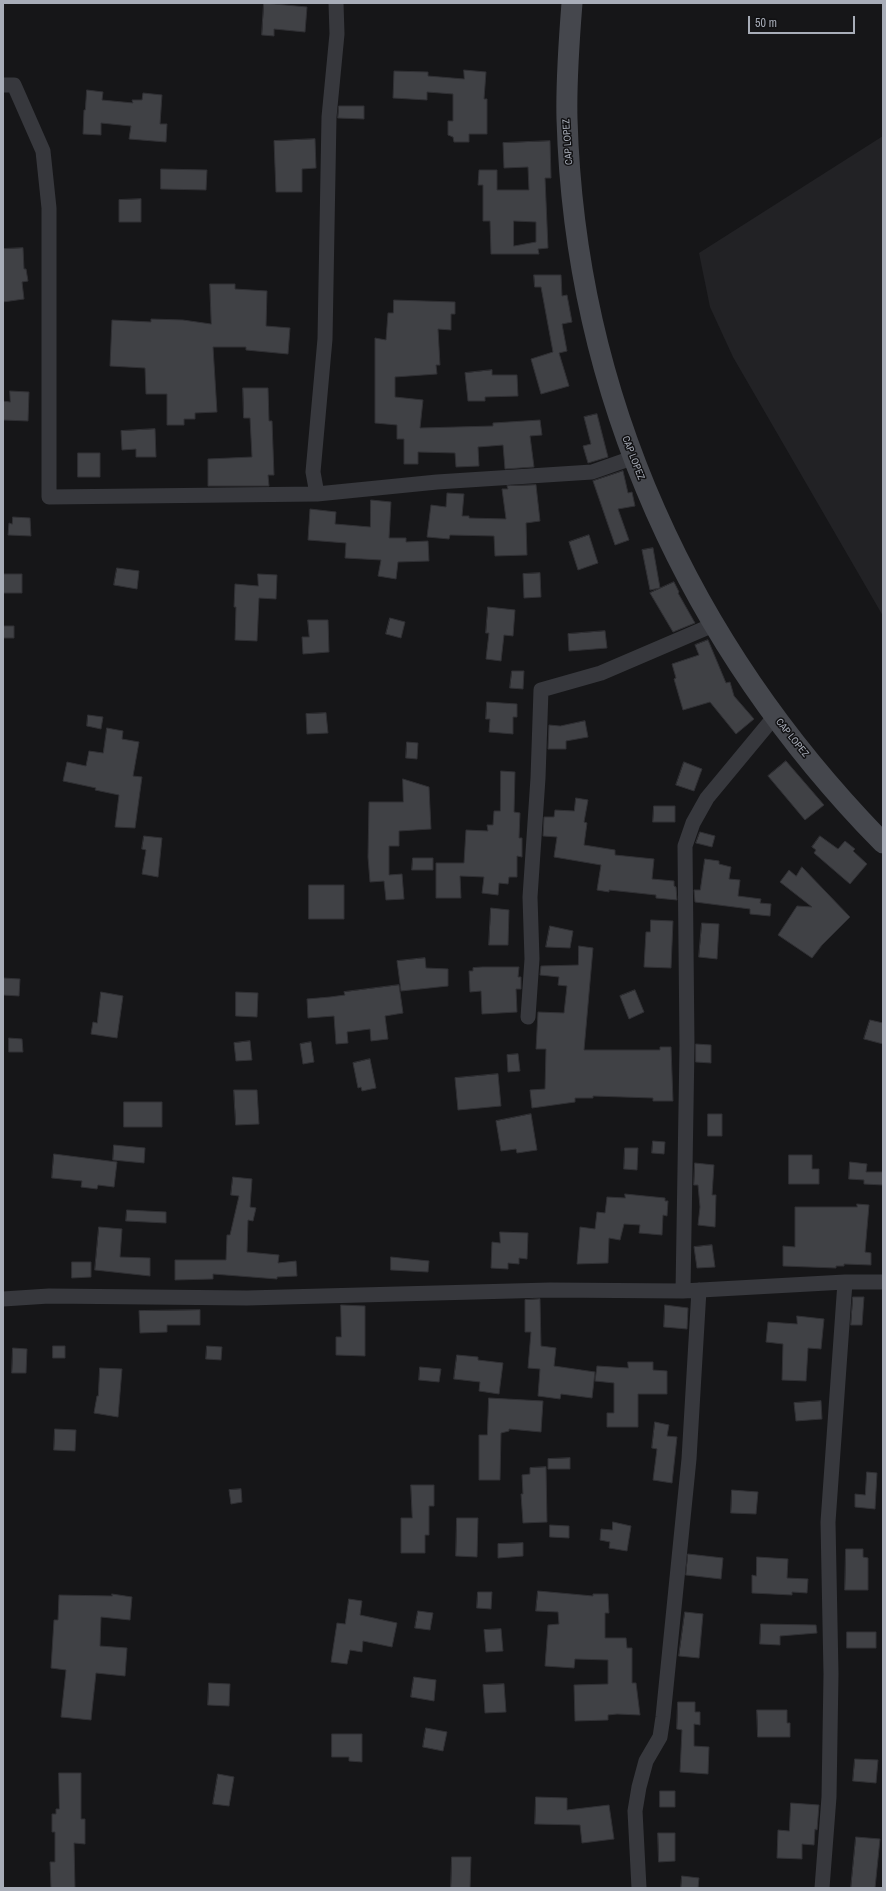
<!DOCTYPE html>
<html>
<head>
<meta charset="utf-8">
<style>
  body { margin:0 }
  #map { position:relative; width:886px; height:1891px; overflow:hidden; background:#161618; font-family:"Archivo Narrow",sans-serif }
  canvas { display:block }
  .frame { position:absolute; inset:0; border:4px solid #a8adb8; pointer-events:none }
  .scale { position:absolute; left:748px; top:16px; width:107px; height:18px; box-sizing:border-box; border:2px solid #a8adb8; border-top:0; padding-left:5px; font-size:12px; line-height:14px; white-space:nowrap; color:#a8adb8; -webkit-text-stroke:3px #111113; paint-order:stroke }
</style>
</head>
<body>
<div id="map">
<canvas width="886" height="1891"></canvas>
<div class="frame"></div>
<div class="scale">50 m</div>
</div>
<script>
const ctx = document.querySelector('canvas').getContext('2d');
ctx.lineJoin = 'round';
function fillPath(path, color) { ctx.fillStyle = color; ctx.fill(path, 'evenodd'); }
function trace(path, color, width, dash) { ctx.strokeStyle = color; ctx.lineWidth = width; ctx.lineCap = dash ? 'butt' : 'round'; ctx.setLineDash(dash || []); ctx.stroke(path); }
function drawText(font, color, halo, rows, align = 'center') {
  ctx.font = font + ' "Archivo Narrow",sans-serif'; ctx.lineWidth = 3; ctx.setLineDash([]); ctx.textBaseline = 'middle'; ctx.strokeStyle = halo; ctx.fillStyle = color; for (const [text, x, y, turn = 0] of rows) {
    ctx.save(); ctx.translate(x, y); ctx.rotate((+turn || 0) * Math.PI / 180); ctx.textAlign = isNaN(turn) ? turn : align; if (halo) ctx.strokeText(text, 0, 0); ctx.fillText(text, 0, 0); ctx.restore();
  }
}
const built = new Path2D(`
  M883 136V616L733 357 710 307 699 253Z`);
const building = new Path2D(`
  M264 3 307 7 305 32 274 29V36L262 35Z
  M464 70 486 72 484 99H487V134H469V142H454L453 137 448 135V121H453V94L427 92V100L393 98 394 71 428 72V76L464 79Z
  M87 90 103 92 102 100 133 103 132 100H142L143 93 162 95 160 124H167L166 142 129 139 131 126 101 123V135L83 134 84 110H85Z
  M339 106H364V119L338 118Z
  M315 139 316 168 302 169V192H276L274 141Z
  M550 141 551 178H545L548 248 538 249 539 254H491L490 221H483V185H478L479 170H497V190H529L528 167 504 168 503 143ZM514 221 536 222V242L514 246Z
  M161 169 207 170 206 190 161 189Z
  M141 199V222H119V200Z
  M23 248 24 269H26L28 281 22 282 24 299 3 302V249Z
  M534 275H561L562 296 567 295 572 322 562 324 567 351 559 353 569 386 541 394 531 359 553 352 541 287H535Z
  M210 284H235V289L267 291 266 326 290 328 288 354 246 350V347H213L217 412 195 413V419H184V425H167V394H146L145 368 110 366 112 320 151 322V319L183 320 211 324Z
  M394 300 455 302V314H451V330L438 329 440 365H436L437 374 395 377V397L423 400 420 428 493 426V423L540 420 542 435 530 436 534 467 505 469 503 445 478 447 479 466 456 467 455 453 418 452V464H404V439H397V425L375 423V338L386 340 388 313H393Z
  M492 370V375H517L518 396 485 397V401H468L465 373Z
  M243 388H268L269 421H272L274 475H268L269 486H208V459L252 457 250 418H244Z
  M10 391 29 392 28 421 3 420V401L10 402Z
  M597 414 608 457 588 463 583 446 591 444 584 417Z
  M155 429 156 457H136V449L122 450 121 431Z
  M78 453H100V477H78Z
  M623 471 628 493 632 492 635 506 618 509 629 540 615 545 593 481Z
  M536 485 540 521 526 523 527 555 495 556 494 536 450 535 449 539 427 537 431 505 446 507 447 493 464 494 462 516H469V518L506 519 502 489H508L507 486Z
  M371 500 391 502 389 538H406V542L428 541 429 561 398 562 396 579 378 576 381 560 345 558 346 543 308 540 310 509 336 512 335 524 370 527Z
  M13 517 30 518 31 536 8 535 9 523 12 524Z
  M589 535 598 563 578 570 569 542Z
  M653 548 660 588 650 590 642 550Z
  M117 568 139 571 137 589 114 585Z
  M540 573 541 597 524 598 523 574Z
  M3 574H22V593H3Z
  M258 574 277 575 276 599 259 598 257 641 235 640 236 607H234L235 584 258 586Z
  M674 582 679 592 678 593 695 623 673 632 650 593Z
  M488 607 515 610 513 636 504 635 501 661 486 659 489 633H486Z
  M390 618 405 622 401 638 386 634Z
  M308 620H328L329 652 303 654 302 637H309Z
  M3 626H14V638H3Z
  M605 631 607 648 569 651 568 634Z
  M708 640 726 683 730 682 734 696 754 719 736 734 710 702 683 710 674 679 676 678 672 664 699 655 695 645Z
  M512 671H524L523 689 510 688Z
  M487 702 517 704V717H513V734L489 732 490 719H486Z
  M326 713 328 733 307 734 306 714Z
  M88 715 103 717 101 729 87 726Z
  M585 721 588 737 566 741V749H548L549 725 560 726Z
  M107 728 123 731 122 739 139 742 133 776 142 777 135 828 115 827 119 795 95 790 96 788 63 781 67 762 86 766 89 751 103 753Z
  M407 742 418 743 417 759 406 758Z
  M786 761 824 805 805 820 768 776Z
  M684 762 702 769 694 791 676 785Z
  M501 771 515 772 514 812 520 813 519 838H522V857L517 856V877H509L508 884 499 883 498 895 482 893 484 877 460 876 461 898H436V863H464L466 830 488 831 487 825H493L494 811H500Z
  M403 779 429 787 431 829 399 831V846H389V875L402 874 404 899 386 900 384 881 370 882 368 857 369 802H403Z
  M576 798 588 800 584 822 587 823 584 845 615 850V855L654 859 652 879 674 881V886L676 887 677 900 656 898V895L609 890V892L597 890 601 865 554 857 557 837 543 836 544 817H554L555 810 574 811Z
  M654 806H675V822H653Z
  M700 832 715 836 712 847 696 843Z
  M144 836 162 838 158 877 142 874 146 850 142 849Z
  M820 836 838 849 845 841 855 849 853 851 867 864 850 884 814 853 816 850 812 847Z
  M413 858H433V870H412Z
  M705 859 719 861V864L731 867 729 879 740 880 738 896 761 899 760 903 771 904 770 916 750 914V909L695 902 694 890H700Z
  M802 867 850 917 822 945 812 958 778 935 797 906 812 907 780 882 789 870 796 876Z
  M309 885H344V919H309Z
  M491 908 509 910 508 945H489Z
  M651 920 673 921 671 968 644 967 646 932H650Z
  M702 923 719 924 717 959 699 957Z
  M550 926 573 931 570 948 546 947Z
  M579 946 593 948 584 1050H660V1047H671L673 1101H653V1098L593 1096V1098H575V1102L532 1108 530 1090 545 1089 546 1049H536L538 1012 564 1013 567 986 558 985 559 977 540 975 541 966 578 965Z
  M425 958 426 968 448 969V986L401 991 397 961Z
  M482 967H519L518 977H521V989H516L517 1012 482 1014 481 991 470 992 469 971H473V968Z
  M3 978 20 979 19 996 3 995Z
  M399 985 403 1013 385 1016 388 1039 371 1041 370 1029 347 1032 348 1043 336 1044 334 1016 308 1018 307 999 330 997 345 995 344 992Z
  M635 990 644 1012 629 1019 620 996Z
  M101 992 123 996 117 1038 91 1034 93 1022 97 1023Z
  M236 992 258 993 257 1017 236 1016Z
  M870 1020 883 1023V1044L864 1039Z
  M9 1038 22 1039 23 1052H9Z
  M250 1041 252 1060 236 1061 234 1043Z
  M311 1042 314 1062 303 1064 300 1044Z
  M696 1044 711 1045V1063L696 1062Z
  M518 1054 520 1071 508 1072 507 1055Z
  M370 1059 376 1088 362 1091 361 1087 358 1088 353 1063Z
  M498 1074 501 1106 458 1110 455 1078Z
  M234 1090H257L259 1124 236 1125Z
  M124 1102H162V1127H124Z
  M531 1114 537 1150 517 1153 516 1149 501 1151 496 1121Z
  M708 1114H722V1136H708Z
  M653 1141 665 1142 664 1154 652 1153Z
  M114 1145 145 1148 144 1163 113 1160Z
  M625 1148H638L637 1170 624 1169Z
  M54 1154 117 1162 114 1187 98 1185 97 1189 81 1187 82 1181 52 1178Z
  M789 1155H812V1169H819V1184H789Z
  M850 1162 867 1164 866 1172H883V1185L864 1184V1180L849 1179Z
  M695 1163 714 1165 712 1195H716L715 1227 698 1225 700 1207 698 1185H694Z
  M233 1177 252 1179 250 1207 256 1208 253 1221 248 1220 247 1252 279 1255 278 1263 296 1261 297 1276 277 1277V1279L213 1274V1279L175 1280V1260H226L227 1235H230L239 1196 231 1195Z
  M625 1194 665 1198V1201H668L667 1216 663 1215 662 1235 639 1233 640 1225 624 1224 620 1240 609 1238 608 1263 577 1264 580 1227 595 1229 597 1212 605 1213 607 1197 625 1198Z
  M857 1204 869 1205 865 1252 871 1253V1265L844 1264V1266H836V1268L783 1266V1246L795 1247V1207H857Z
  M127 1210 166 1212V1223L126 1221Z
  M99 1227 122 1229 120 1257 150 1258V1276L95 1270Z
  M500 1232 528 1233 527 1259 519 1258V1264L508 1263V1269L491 1268 492 1242 500 1243Z
  M712 1245 715 1267 697 1268 694 1247Z
  M391 1257 429 1261 428 1272 391 1270Z
  M72 1262H91V1277L72 1278Z
  M853 1297H864L862 1325H851Z
  M540 1299 541 1346 556 1348 554 1366 595 1372 592 1398 561 1394 560 1399 538 1396 540 1369 528 1368 531 1332H525V1300Z
  M341 1305 365 1306V1356L336 1355V1337H341Z
  M665 1305 688 1308 687 1329 664 1327Z
  M200 1310V1325H167V1332L140 1333 139 1311Z
  M797 1316 824 1319 821 1349 808 1348 806 1381 782 1380 783 1344 766 1342 768 1322 797 1324Z
  M53 1346H65V1358H53Z
  M207 1346 222 1347 221 1360 206 1359Z
  M13 1348 27 1349 26 1373H12Z
  M457 1355 478 1357V1360L503 1363 499 1394 479 1391 480 1382 454 1379Z
  M628 1362H653V1370L667 1371V1394H638V1427H607V1413H614V1383L595 1381 597 1366 628 1368Z
  M420 1367 441 1369 439 1382 419 1380Z
  M100 1368 122 1369 118 1417 94 1413 97 1396H98Z
  M489 1398 543 1401 541 1432 509 1429V1431L501 1433 500 1480H479V1435H487Z
  M821 1401 822 1419 796 1421 794 1403Z
  M655 1422 669 1425 667 1436 677 1437 672 1483 653 1480 657 1449 652 1448Z
  M55 1429 76 1430 75 1451 54 1450Z
  M570 1458V1469H548V1459Z
  M546 1467 547 1522 523 1523 521 1494H523L522 1475 530 1474V1468Z
  M867 1472 877 1473 875 1509 855 1507V1494L865 1495Z
  M411 1485H434V1506H429V1535H425V1553H401V1518H412Z
  M241 1489 242 1502 231 1504 229 1490Z
  M732 1490 758 1492 756 1514 731 1513Z
  M457 1518H478L477 1557 456 1556Z
  M613 1522 631 1526 627 1551 609 1548 610 1542 600 1540 601 1529 612 1530Z
  M550 1525 569 1526V1538L550 1537Z
  M523 1543V1556L498 1558V1544Z
  M846 1549H863V1557L868 1558V1590H845Z
  M688 1554 723 1558 721 1579 686 1575Z
  M757 1557 788 1559 787 1578 808 1579 807 1593 792 1592V1595L752 1593V1575L756 1576Z
  M538 1591 593 1596V1594H608L609 1613H605V1638H626L627 1648H632V1683H636L640 1715 617 1714 608 1715V1720L575 1721 574 1685 608 1684V1660L575 1659 574 1668 545 1666 548 1625 559 1624 558 1612 536 1611Z
  M478 1592H492L491 1609 477 1608Z
  M112 1594 132 1597 130 1620 101 1617 100 1646 127 1648 125 1676 96 1673 91 1720 61 1717 66 1670 51 1668 54 1620H58L59 1595 112 1596Z
  M349 1599 362 1601 360 1615 397 1623 392 1647 363 1641 362 1652 350 1650 347 1664 331 1662 337 1623 345 1624Z
  M418 1611 433 1613 430 1630 415 1628Z
  M685 1612 703 1614 699 1658 679 1656Z
  M761 1624 816 1625 817 1633 780 1636V1645L760 1644Z
  M501 1629 503 1651 486 1652 484 1630Z
  M847 1632H876V1648H847Z
  M414 1677 436 1680 434 1701 411 1697Z
  M209 1683 230 1684 229 1706 208 1705Z
  M504 1684 506 1712 485 1713 483 1685Z
  M678 1702H695V1712H700V1725L694 1724V1746L709 1747 708 1774 680 1772 682 1730 677 1729Z
  M757 1710H787V1723H790V1737H758Z
  M426 1728 447 1732 443 1751 423 1747Z
  M332 1734H362V1762L349 1761V1757H332Z
  M855 1759 878 1760 876 1783 853 1781Z
  M59 1773H81V1819H85V1844L74 1843 75 1888H51L50 1862H55V1832H52V1814H56V1809H59Z
  M218 1774 234 1777 229 1806 213 1804Z
  M660 1791H675V1807H660Z
  M536 1797 567 1798V1810L609 1805 614 1839 582 1843 580 1825 535 1824Z
  M791 1803 819 1805 817 1830 815 1829 814 1845 802 1844V1859L777 1858 778 1830 789 1831Z
  M658 1833H675V1861L659 1862Z
  M856 1837 880 1839 875 1888H851Z
  M452 1857H471L470 1888H451Z
  M682 1876 699 1878 698 1888H681Z`);
const street = new Path2D(`
  M3 85H14L43 151 49 208V497L317 494 437 482 592 472 632 458
  M317 494 313 472 325 339 329 117 337 34 336 3
  M528 1017 532 959 530 897 538 778 541 690 601 673 713 625
  M683 1291 687 1046 685 846 693 823 707 798 775 716
  M3 1299 49 1296 247 1298 550 1290 683 1291 845 1282H883
  M639 1888 635 1811 639 1787 646 1761 660 1737 663 1717 689 1459 699 1290
  M822 1888 829 1797 831 1674 828 1522 845 1282`);
const secondary = new Path2D(`
  M572 3C569 41 566 81 567 119 575 397 690 646 883 843`);
const streetNames = [
  ["CAP LOPEZ",568,142,-94],
  ["CAP LOPEZ",633,458,69],
  ["CAP LOPEZ",792,738,51]
];
fillPath(built, '#222225');
fillPath(building, '#404145');
trace(building, '#303034', 1);
trace(street, '#37383d', 15);
trace(secondary, '#45474d', 21);
drawText('10px', '#a8adb8', '#111113', streetNames);
</script>
</body>
</html>
